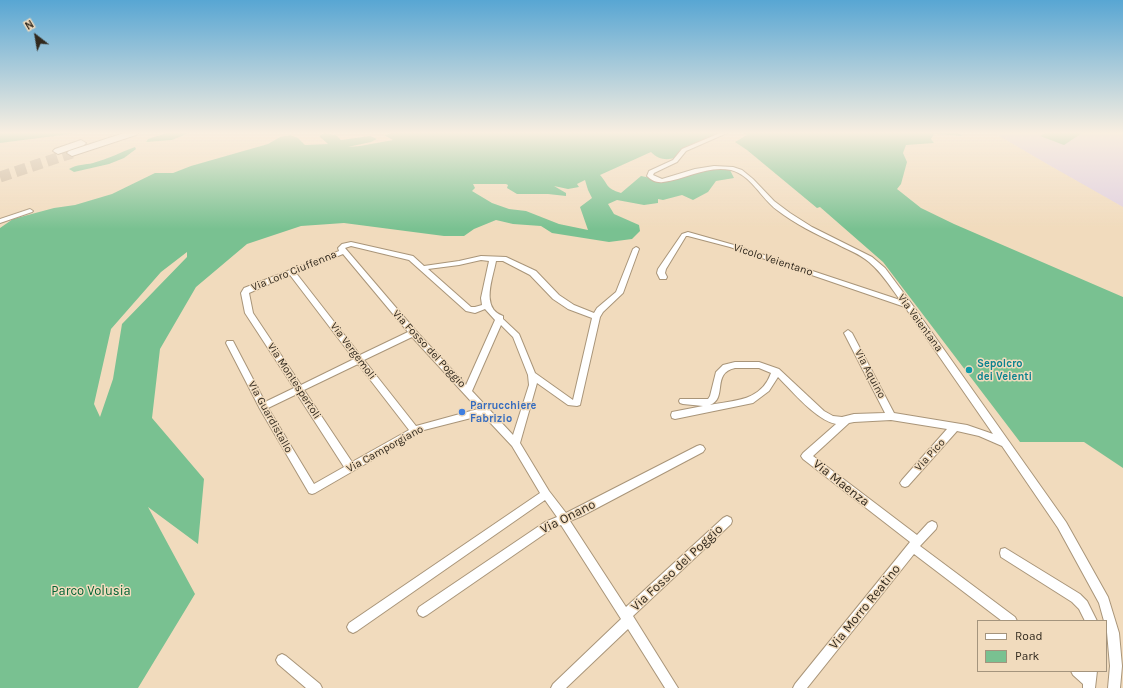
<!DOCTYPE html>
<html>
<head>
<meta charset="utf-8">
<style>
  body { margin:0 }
  #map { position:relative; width:1123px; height:688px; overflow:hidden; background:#f1dbbd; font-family:Karla,sans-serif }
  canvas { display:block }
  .legend { position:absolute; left:977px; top:620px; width:130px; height:52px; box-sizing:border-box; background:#f1dbbd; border:1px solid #a4947d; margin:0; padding:5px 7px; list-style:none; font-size:12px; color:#31291e }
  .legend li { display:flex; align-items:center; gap:8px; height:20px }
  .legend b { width:20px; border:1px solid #a4947d }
  .north { position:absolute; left:16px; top:16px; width:40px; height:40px; -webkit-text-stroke:3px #f1dbbd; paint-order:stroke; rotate:329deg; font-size:11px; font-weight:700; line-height:16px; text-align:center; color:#31291e }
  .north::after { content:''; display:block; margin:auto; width:14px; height:18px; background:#31291e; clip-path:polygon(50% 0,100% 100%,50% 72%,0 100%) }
</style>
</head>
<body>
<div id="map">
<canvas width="1123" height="688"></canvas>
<ul class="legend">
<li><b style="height:5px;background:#fff"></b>Road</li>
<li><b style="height:11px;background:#79c191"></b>Park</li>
</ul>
<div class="north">N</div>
</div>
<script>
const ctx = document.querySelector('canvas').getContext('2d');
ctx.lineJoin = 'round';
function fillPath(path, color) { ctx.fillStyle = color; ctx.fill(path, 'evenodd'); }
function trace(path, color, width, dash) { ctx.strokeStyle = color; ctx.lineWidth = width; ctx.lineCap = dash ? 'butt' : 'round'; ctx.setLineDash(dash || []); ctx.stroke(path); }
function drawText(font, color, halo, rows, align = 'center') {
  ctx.font = font + ' Karla,sans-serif'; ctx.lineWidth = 3; ctx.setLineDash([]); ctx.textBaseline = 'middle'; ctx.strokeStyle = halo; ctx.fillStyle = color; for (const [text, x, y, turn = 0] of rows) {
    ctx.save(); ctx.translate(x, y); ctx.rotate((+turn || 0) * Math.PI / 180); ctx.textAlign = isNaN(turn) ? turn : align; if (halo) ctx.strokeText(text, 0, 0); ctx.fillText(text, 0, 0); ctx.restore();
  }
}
const education = new Path2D(`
  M994 133H1123V207L1049 165Z`);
const green = new Path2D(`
  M0 133H78L0 143Z
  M167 133H189L172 140 146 142 148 139Z
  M324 133 336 135 341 140 370 136 377 139 371 142 348 147 360 146 393 140 384 135 392 133H721L687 146 684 155C672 160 660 162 651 152L600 175C609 185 605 188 621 193L641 176 660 180 704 169 729 168 734 178 716 181 708 192 693 200 682 195 663 200 658 199V203L644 205 617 200 608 204 614 214 639 225 640 231 632 239 609 242 552 233 541 226 513 224 496 220 474 229 464 236H444L344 223 301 226 247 244 196 287 160 349 152 418 204 479 198 544 148 507 195 594 138 688H0V228L13 219 54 208 75 205 112 194 155 173H173L191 166 268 144 280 137 290 135 298 138 305 145 328 144 319 136ZM585 180 588 190 592 198 580 207 588 230 559 224 526 211 509 209 492 203 472 191 475 188 473 184H506L508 185 507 188 517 194H548L566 196V193L554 186 568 189 579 187 577 184ZM187 252V257L122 324 113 379 100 417 94 404 111 329 161 272Z
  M743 133H958L963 136 934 134 931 139 934 143 906 145 903 153 907 162 901 184 897 189 921 208 954 224 1123 297V468L1084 442H1020L883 262 820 207 817 208 747 150 735 142 747 135Z
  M1045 133H1082L1064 145 1040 136Z
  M135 147 136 149 124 158 109 164 74 172 69 169C77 164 85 165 93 163 108 159 121 152 135 147Z`);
const motorwayTunnel = new Path2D(`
  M0 177 72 153`);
const minor = new Path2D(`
  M720 133H727L686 151 677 162 654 173 653 175 662 179 695 169 714 166 733 167 742 170 753 179 774 201 790 213 812 227 872 257 885 268 911 303 1066 522 1108 597 1119 633 1122 666 1120 688H1108L1110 666 1106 621H1104L1099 603 1058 528 1002 446 979 436 957 431 908 486 905 487 902 486 900 483 902 480 947 429 891 420 854 422 849 423 813 456 917 535 928 523 932 521 936 523 937 526 936 529 920 546 1015 617 1017 621H1002L914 554 807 688H793L795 684 910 542 803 459 801 456 803 453 836 424C816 420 793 392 778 377L769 391 753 403 675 419 672 418 671 415 672 412 703 406 683 404 680 403 679 401 680 399H708L710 396 716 372 723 365 735 362H759L779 369 824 411 833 416 842 417 854 414 885 413 844 333 848 330 852 333 894 413 967 425 993 434 905 307 730 247 688 236H686L666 269 665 273 667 277 666 279H660L657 273 658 269 682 234 688 232 734 245 900 300C890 286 882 273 869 262 860 254 848 250 837 244 816 234 795 224 777 210 761 198 751 175 731 170 707 165 687 179 663 182 657 183 651 180 647 176L649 171 673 160 682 149ZM735 368H759L771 373C761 401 736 400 710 405 728 398 711 373 735 368Z
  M30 209 33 211 32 212 0 223V219Z
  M351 242 413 256 424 266 459 261 481 256 506 257 536 271 559 295 574 305 594 313 597 308 616 292 633 249 636 247 638 248 639 249 623 293 603 312 600 317 580 405 577 406 568 405 537 383 520 443 549 491 566 513 697 446 700 445 703 446 705 449 703 452 582 516 570 521 626 607 723 518 727 516 731 518 732 521 731 524 633 616 678 688H665L628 629 566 688H551L553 684 621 619 561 525 553 528 427 615 423 617 419 615 417 611 419 607 545 522 557 517 545 500 357 631 353 633 349 631 347 627 349 623 540 493 512 446 483 415 424 430 315 493 312 494 309 493 260 409 226 343 227 341H233L265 402 294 388 245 313 241 293 244 288 339 251 338 248 342 244ZM351 246 409 260 466 311 475 313 485 309 495 320 466 385 416 331 345 248ZM343 254 408 332 360 355 296 273ZM481 260 489 261 481 298 482 305 475 307H471L428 269 459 265ZM496 261H503L530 275 553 299 568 309 592 318 573 400 535 373 519 334 503 319V316C480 308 493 278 496 261ZM290 275 354 359 301 385 253 313 249 293ZM501 325 513 337 528 375 529 385 513 435 472 391ZM412 337 478 409 416 426 364 360ZM358 364 409 430 352 462 304 390ZM297 394 344 467 314 484 268 408Z
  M1005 548 1080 594 1087 601 1097 621H1085L1079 609 1072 602 1001 557 1000 553 1001 549Z
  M282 654 286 656 320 684 322 688H306L278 664 276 660 278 656Z
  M1071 671H1097L1095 688H1083V684L1073 675Z`);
const motorway = new Path2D(`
  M124 133H138L136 135 75 155 72 156 67 153 69 151Z
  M81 140 86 143 84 145 58 154 53 151 55 149Z`);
const markers = [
  [969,370,4,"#0f9aa8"],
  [462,412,4,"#3f7fe0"]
];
const streetNames = [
  ["Vicolo Veientano",773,260,18],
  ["Via Loro Ciuffenna",294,271,-22],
  ["Via Veientana",920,323,54],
  ["Via Fosso del Poggio",429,349,47],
  ["Via Vergemoli",353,351,53],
  ["Via Aquino",870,374,62],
  ["Via Montespertoli",294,381,57],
  ["Via Guardistallo",270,417,61],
  ["Via Camporgiano",385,449,-29],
  ["Via Pico",930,455,-48]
];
const cultureNames = [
  ["Sepolcro",977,364],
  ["dei Veienti",977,377]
];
const shopNames = [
  ["Parrucchiere",470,406],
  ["Fabrizio",470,419]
];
const nearStreetnames = [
  ["Via Maenza",841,483,38],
  ["Via Onano",568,517,-27],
  ["Via Fosso del Poggio",677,568,-43],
  ["Via Morro Reatino",865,607,-51]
];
const nearParknames = [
  ["Parco Volusia",91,591]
];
fillPath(education, '#dfcfe1');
fillPath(green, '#79c191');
trace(motorwayTunnel, '#cbb79d', 11, [11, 5.5]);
trace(minor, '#a99579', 2);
trace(motorway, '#a99579', 2);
fillPath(minor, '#fff');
fillPath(motorway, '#fff');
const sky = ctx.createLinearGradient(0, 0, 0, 229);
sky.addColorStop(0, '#58a6d3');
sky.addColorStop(0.58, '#f9efe1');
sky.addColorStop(1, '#f9efe100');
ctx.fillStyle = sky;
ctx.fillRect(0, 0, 1123, 229);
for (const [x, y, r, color] of markers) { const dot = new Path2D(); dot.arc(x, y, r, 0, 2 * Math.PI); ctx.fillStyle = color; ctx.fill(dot); trace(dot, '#f1dbbd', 1.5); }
drawText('11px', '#31291e', '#f1dbbd', streetNames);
drawText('bold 11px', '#0d838f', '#f1dbbd', cultureNames, 'left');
drawText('bold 11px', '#366cbe', '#f1dbbd', shopNames, 'left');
drawText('13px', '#31291e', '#f1dbbd', nearStreetnames);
drawText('13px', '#006334', '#f1dbbd', nearParknames);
</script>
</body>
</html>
